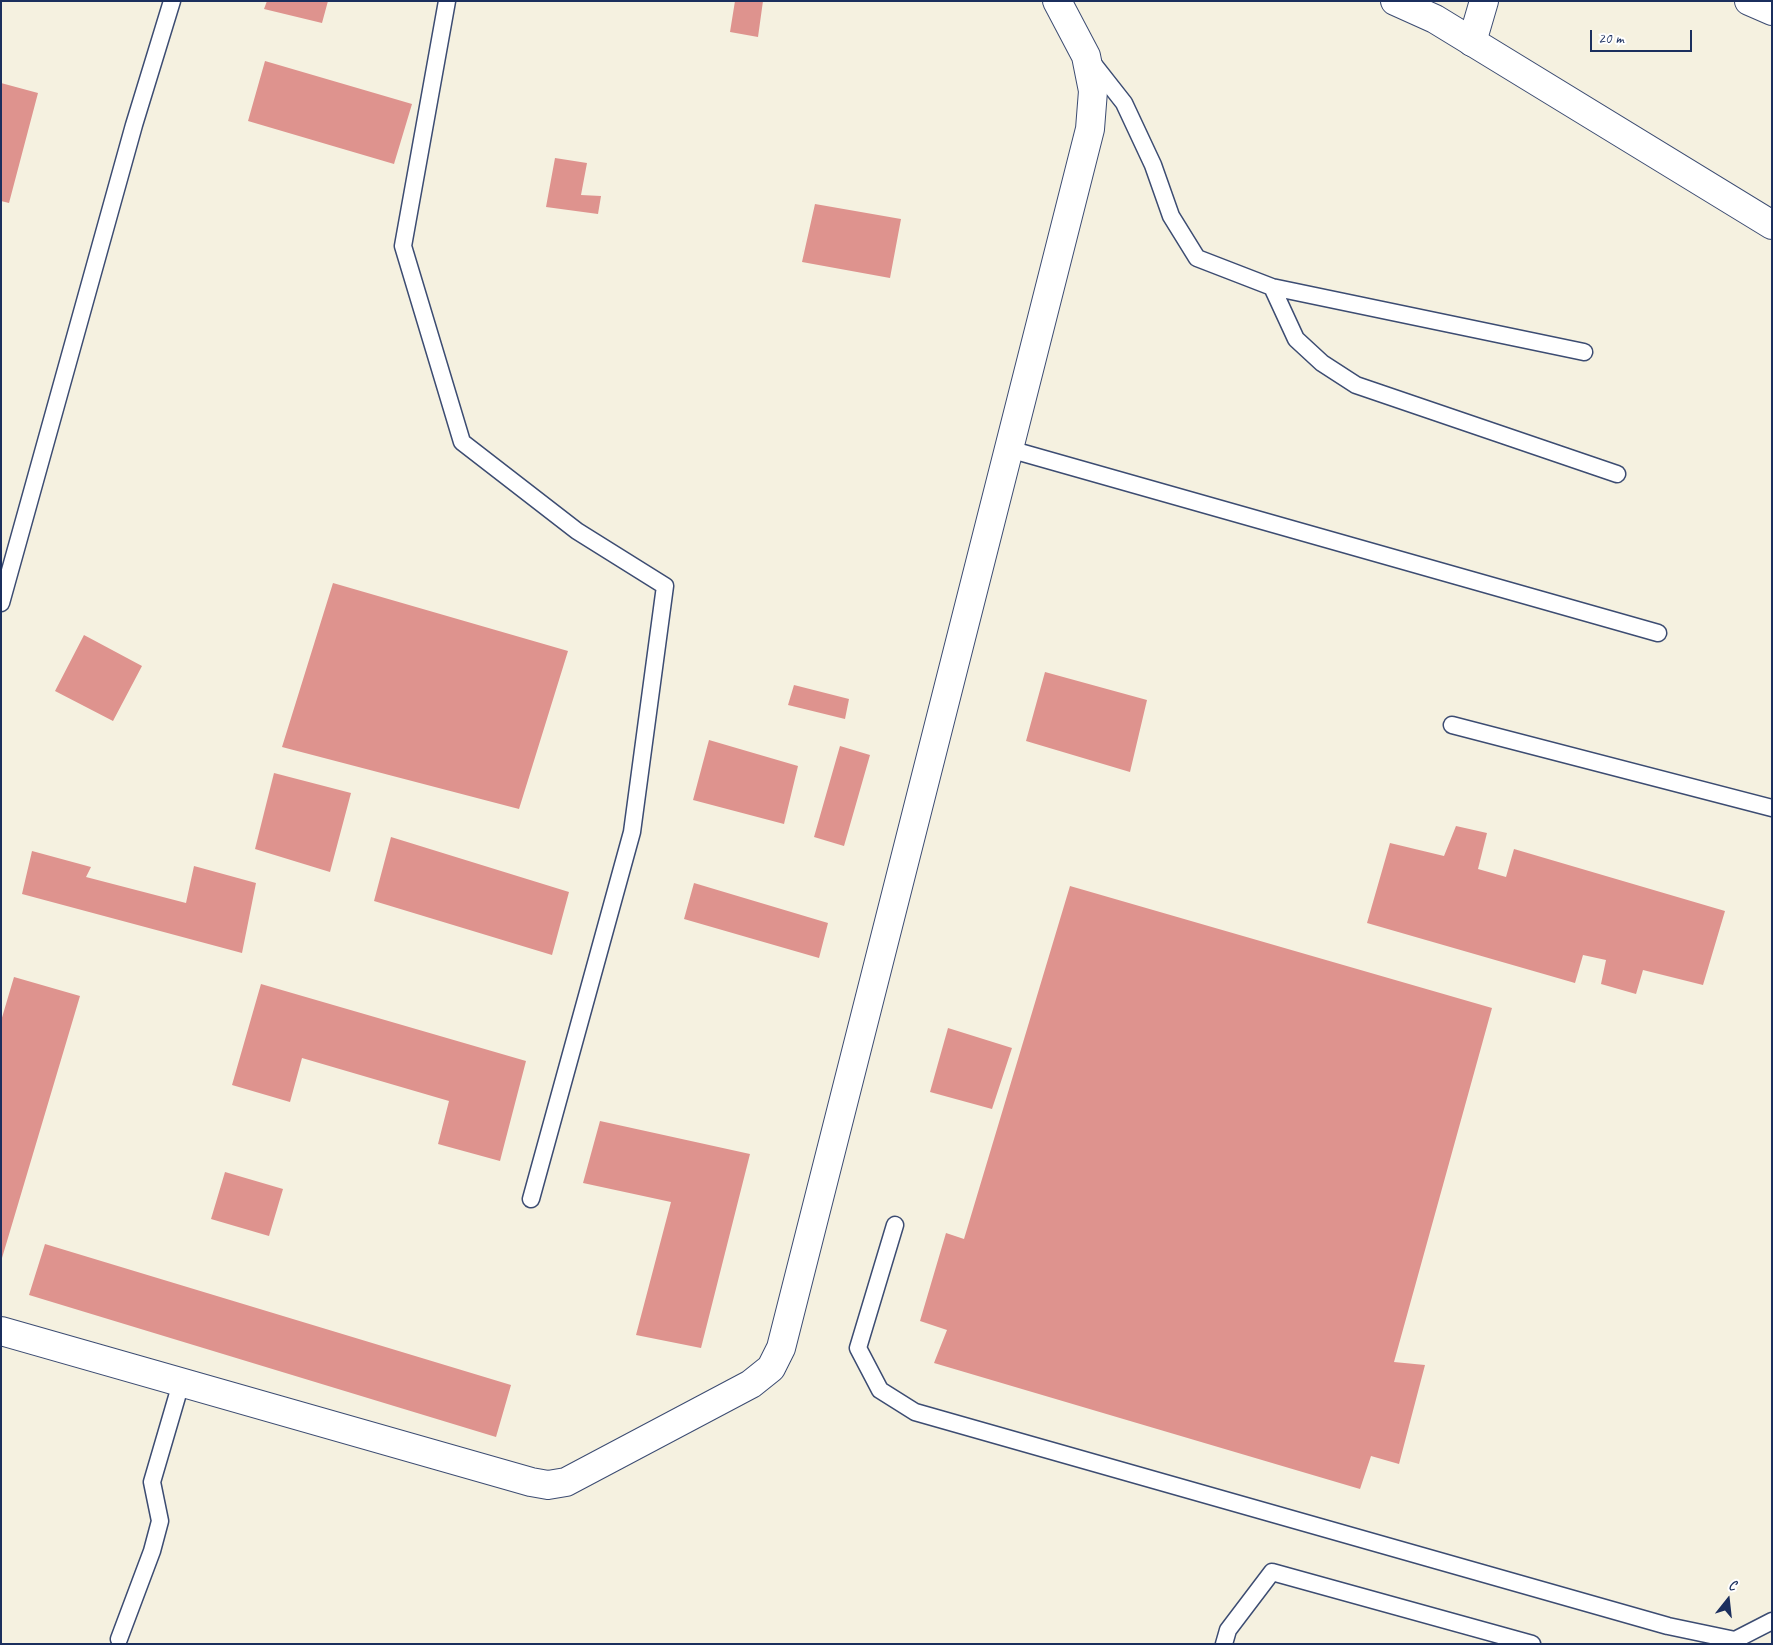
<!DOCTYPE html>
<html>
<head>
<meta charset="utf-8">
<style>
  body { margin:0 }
  #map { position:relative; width:1773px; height:1645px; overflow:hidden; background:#f5f1e0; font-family:Caveat,sans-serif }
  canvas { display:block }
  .frame { position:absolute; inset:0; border:2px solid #1b2f5e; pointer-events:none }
  .north { position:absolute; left:1703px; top:1575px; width:50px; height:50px; -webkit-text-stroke:4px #fff; paint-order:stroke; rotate:16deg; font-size:14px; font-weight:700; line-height:20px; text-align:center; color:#1b2f5e }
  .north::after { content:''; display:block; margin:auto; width:18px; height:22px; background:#1b2f5e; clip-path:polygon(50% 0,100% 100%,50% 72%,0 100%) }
  .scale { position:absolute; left:1590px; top:30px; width:102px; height:22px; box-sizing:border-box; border:2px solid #1b2f5e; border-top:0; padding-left:6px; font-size:15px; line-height:18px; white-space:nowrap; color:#1b2f5e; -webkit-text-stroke:4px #fff; paint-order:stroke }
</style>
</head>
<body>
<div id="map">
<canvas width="1773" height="1645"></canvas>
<div class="frame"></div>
<div class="north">С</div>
<div class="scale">20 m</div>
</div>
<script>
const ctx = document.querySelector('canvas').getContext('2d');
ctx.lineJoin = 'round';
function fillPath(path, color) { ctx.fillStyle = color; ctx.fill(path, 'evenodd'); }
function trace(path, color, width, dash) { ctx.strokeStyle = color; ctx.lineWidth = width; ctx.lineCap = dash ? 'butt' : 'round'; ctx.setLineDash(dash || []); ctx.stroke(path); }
const building = new Path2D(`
  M267 1H328L322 23 264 9Z
  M735 1H763L758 37 730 32Z
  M265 61 412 104 394 164 248 121Z
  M1 83 38 93 9 203 1 201Z
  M555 158 587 163 581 195 601 196 598 214 546 207Z
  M815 204 901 219 890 278 802 262Z
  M333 583 568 651 519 809 282 747Z
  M84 635 142 666 113 721 55 691Z
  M1045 672 1147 700 1130 772 1026 741Z
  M794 685 849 699 845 719 788 705Z
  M709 740 798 766 784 824 693 800Z
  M840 746 870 755 844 846 814 837Z
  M274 773 351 793 330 872 255 849Z
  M1456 826 1487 833 1478 869 1506 877 1514 849 1725 911 1703 985 1643 970 1636 994 1601 984 1606 960 1583 955 1575 983 1367 923 1390 843 1444 856Z
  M391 837 569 892 552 955 374 901Z
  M32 851 91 867 86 877 186 903 194 866 256 883 242 953 22 894Z
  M694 883 828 923 819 958 684 919Z
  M1070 886 1492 1008 1394 1362 1425 1365 1399 1464 1371 1456 1360 1489 934 1363 947 1330 920 1321 946 1233 964 1239Z
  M14 977 80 996 2 1258 1 1021Z
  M261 984 526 1061 500 1161 438 1144 449 1101 302 1058 290 1102 232 1085Z
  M948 1028 1012 1048 992 1109 930 1092Z
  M600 1121 750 1154 701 1348 636 1335 671 1202 583 1183Z
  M225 1172 283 1189 269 1236 211 1219Z
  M45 1244 511 1385 496 1437 29 1295Z`);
const service = new Path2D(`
  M447 1 403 246 462 442 577 531 665 586 632 832 531 1199
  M1091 61 1124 103 1153 165 1171 216 1197 258 1272 287 1584 352
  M1272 287 1296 339 1322 363 1356 385 1617 474
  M1009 449 1658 633
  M1 603 134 125 172 1
  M1452 725 1772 808
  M895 1225 858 1348 880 1390 915 1412 1668 1626 1735 1640 1772 1621
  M119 1639 152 1551 160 1521 152 1482 181 1383
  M1224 1644 1228 1630 1272 1572 1532 1644`);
const minor = new Path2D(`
  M1749 1 1772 11
  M1472 42 1484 1
  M1 1331 531 1482 548 1485 566 1482 751 1384 771 1368 781 1348 1090 129 1093 91 1086 56 1057 1`);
const tertiary = new Path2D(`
  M1395 1 1435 19 1772 225`);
fillPath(building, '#de938e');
trace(service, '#3c4c72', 19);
trace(minor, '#3c4c72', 30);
trace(tertiary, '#3c4c72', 30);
trace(service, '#fff', 16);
trace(minor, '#fff', 28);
trace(tertiary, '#fff', 28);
</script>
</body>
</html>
